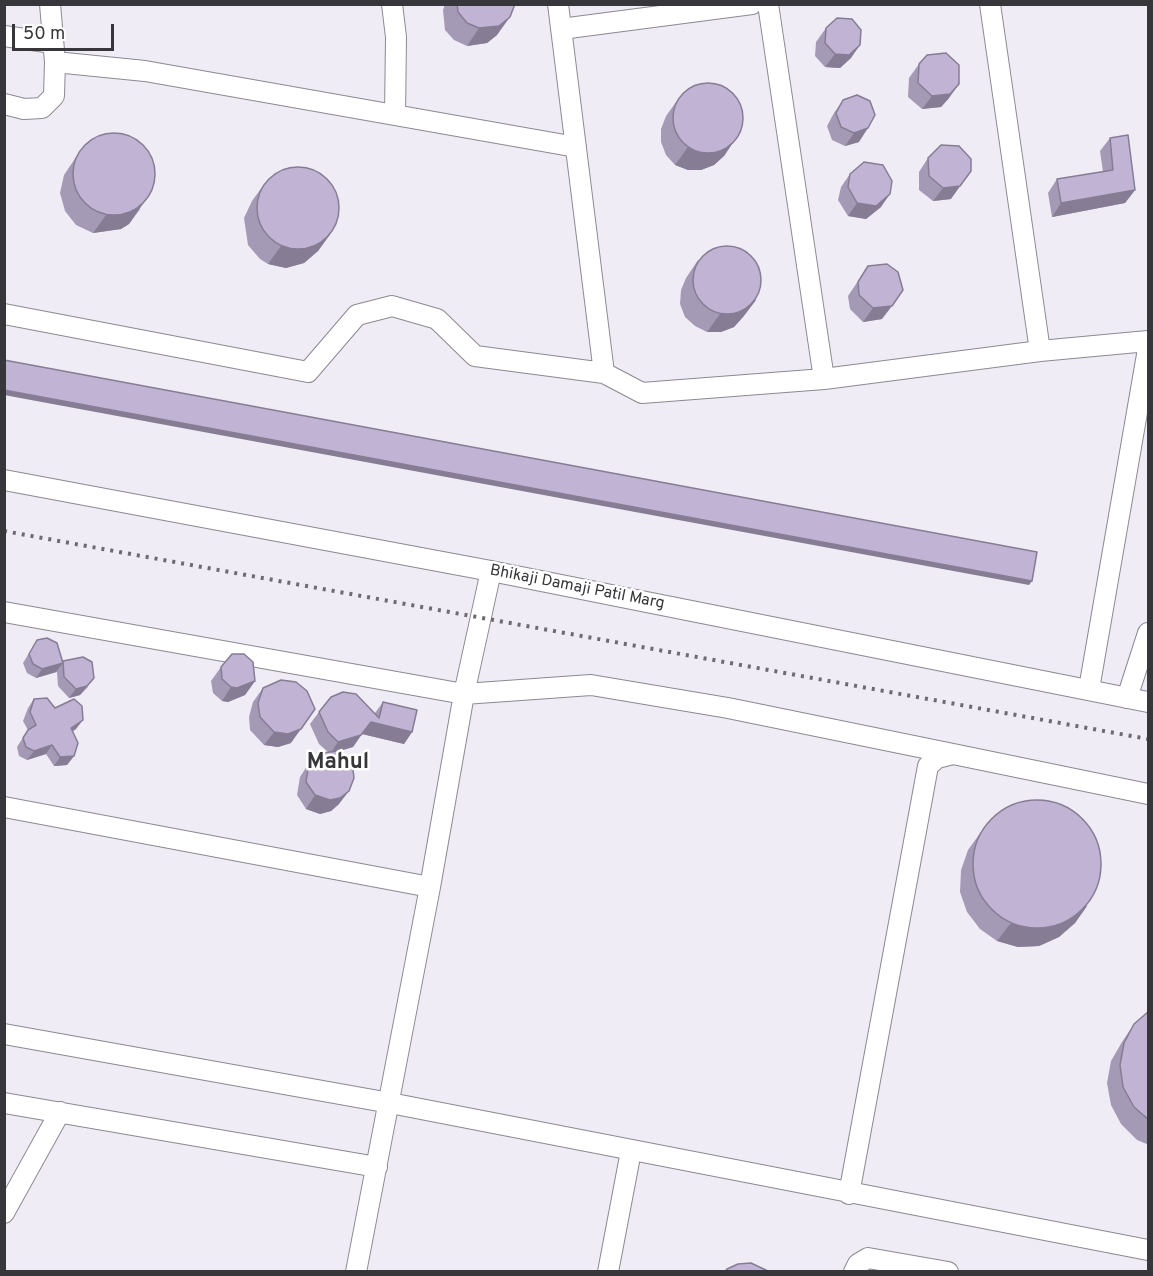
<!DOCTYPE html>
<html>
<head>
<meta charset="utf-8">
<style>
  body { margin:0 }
  #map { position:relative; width:1153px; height:1276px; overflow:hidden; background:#efecf5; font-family:Overpass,sans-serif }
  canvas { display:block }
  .frame { position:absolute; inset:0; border:6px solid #37363a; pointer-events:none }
  .scale { position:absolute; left:12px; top:24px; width:102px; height:27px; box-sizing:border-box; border:3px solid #37363a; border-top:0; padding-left:8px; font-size:18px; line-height:21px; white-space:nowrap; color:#37363a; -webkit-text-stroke:4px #fff; paint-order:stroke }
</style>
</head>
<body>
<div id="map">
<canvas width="1153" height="1276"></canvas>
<div class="frame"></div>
<div class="scale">50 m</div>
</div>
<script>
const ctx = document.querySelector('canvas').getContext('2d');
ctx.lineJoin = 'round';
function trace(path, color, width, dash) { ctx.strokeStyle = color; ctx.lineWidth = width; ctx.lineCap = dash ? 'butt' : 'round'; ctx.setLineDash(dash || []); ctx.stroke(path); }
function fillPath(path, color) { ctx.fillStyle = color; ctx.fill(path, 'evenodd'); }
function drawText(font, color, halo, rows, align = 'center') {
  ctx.font = font + ' Overpass,sans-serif'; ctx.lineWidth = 5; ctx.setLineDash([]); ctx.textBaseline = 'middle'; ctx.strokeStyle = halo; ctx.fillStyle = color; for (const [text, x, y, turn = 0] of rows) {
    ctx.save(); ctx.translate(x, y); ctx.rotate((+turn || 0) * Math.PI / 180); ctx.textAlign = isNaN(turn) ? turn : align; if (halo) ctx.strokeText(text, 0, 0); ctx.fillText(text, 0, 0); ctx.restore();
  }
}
const minor = new Path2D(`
  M392 4 396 37 395 115
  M558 4 604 373
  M768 4 824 379
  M990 4 1040 351
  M561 29 752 4
  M4 36 53 43
  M55 62 145 71 576 147
  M4 104 24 109 42 108 54 96 55 62 50 4
  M4 314 308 372 357 315 392 306 437 319 475 356 604 373 642 393 824 379 1040 351 1148 341
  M4 480 491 571 1148 702
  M4 612 464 694 591 685 728 708 953 754
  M1089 689 1148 349
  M1127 698 1148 633
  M4 807 430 887 356 1272
  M430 887 464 694 491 571
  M4 1034C133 1058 262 1079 390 1103 643 1150 895 1203 1148 1250
  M4 1103 377 1167
  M849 1194 928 766 937 758 953 754 1148 794
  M4 1213 60 1112
  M608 1272 631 1151
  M854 1272 858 1264 868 1258 948 1272`);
const rail = new Path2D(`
  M4 531 1148 739`);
const wall = new Path2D(`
  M445 4H515L497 35 487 43 467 46 454 40 445 30 443 10Z
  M826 28 851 58 840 68 825 67 815 56 816 42Z
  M919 64 949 98 941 107 922 109 908 97 909 78Z
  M679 98 736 138 724 156 714 165 701 170H688L675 165 666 155 661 142V129L666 116Z
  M843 100 859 142 845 146 832 140 827 126 834 113Z
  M1110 138 1135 190 1125 203 1052 217 1048 193 1057 179 1103 172 1100 151Z
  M76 157 140 209 129 224 121 229 93 233 76 225 65 211 60 193 64 175Z
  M928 158 951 199 933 201 919 190V172Z
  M850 174 881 207 866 219 848 216 838 200 841 187Z
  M265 183 331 233 318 251 304 263 286 268 268 264 260 259 248 245 244 218 252 201Z
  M698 260 756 300 743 317 734 327 721 332H707L695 326 685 317 680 304 681 290 686 278Z
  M868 266 882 319 863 322 850 309 848 296Z
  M37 640 62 662 88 687 80 695 69 698 58 686 57 672 36 678 27 673 23 663Z
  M221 667 255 681 245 695 228 702 222 701 213 693 211 681Z
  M263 688 291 743 278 747 264 745 250 730 249 717 253 702Z
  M34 699 55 708 76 729 72 731 74 756 67 765 54 766 46 754 27 760 19 756 17 747 28 730 23 721 28 708Z
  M383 702 412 732 404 744 362 734 353 747 338 751 339 804 331 811 320 814 306 809 297 795 300 777 309 763 328 752 319 744 310 724 319 712 375 713Z
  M981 832 1087 906 1075 923 1059 937 1039 946 1018 947 997 941 980 929 967 912 960 892 961 870 968 850Z
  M1149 1011V1145L1137 1140 1121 1124 1111 1105 1107 1083 1111 1061 1122 1042 1134 1024Z`);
const shadedWall = new Path2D(`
  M510 17 497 35 487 43 467 46 479 28Z
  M860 45 851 58 840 68 825 67 835 54Z
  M959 84 949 98 941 107 922 109 932 96Z
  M868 128 859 142 845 146 854 133Z
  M736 138 724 156 714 165 701 170H688L675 165 688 147Z
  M971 171 951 199 933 201 943 188Z
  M1135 190 1125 203 1052 217 1061 203Z
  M152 191 129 224 121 229 93 233 106 215Z
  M890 194 881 207 866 219 848 216 857 203Z
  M331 233 318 251 304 263 286 268 268 264 281 246Z
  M756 300 743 317 734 327 721 332H707L720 314Z
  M892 306 882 319 863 322 873 308Z
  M4 390 1032 581 1029 585 4 395Z
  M63 663 56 672 36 678 42 669Z
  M94 678 80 695 69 698 76 689Z
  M255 681 245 695 228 702 222 701 231 687Z
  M315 709 291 743 278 747 264 745 274 732Z
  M83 720 76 729 64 737 71 728Z
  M371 722 412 732 404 744 362 734 353 747 330 754 338 742Z
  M52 745 46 754 27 760 34 751Z
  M74 756 67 765 54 766 60 757Z
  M349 791 339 804 331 811 320 814 306 809 315 795Z
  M1087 906 1075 923 1059 937 1039 946 1018 947 997 941 1010 924Z`);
const building = new Path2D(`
  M457 4H515L510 17 499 26 479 28 467 23 458 12Z
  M837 18 852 19 861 30 860 45 849 55 835 54 825 43 826 28Z
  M946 53 959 65V84L950 94 932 96 918 83 919 64 927 55Z
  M673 118a35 35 0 1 1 70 0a35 35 0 1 1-70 0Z
  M857 95 870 101 875 115 868 128 854 133 841 127 836 113 843 100Z
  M73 174a41 41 0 1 1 82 0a41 41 0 1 1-82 0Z
  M1128 135 1135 190 1061 203 1057 179 1113 170 1110 138Z
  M941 145 959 146 971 159V171L960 186 943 188 929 176 928 158Z
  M864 162 883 165 892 181 890 194 876 206 857 203 848 187 850 174Z
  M257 208a41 41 0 1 1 82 0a41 41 0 1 1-82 0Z
  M693 280a34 34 0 1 1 68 0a34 34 0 1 1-68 0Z
  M887 264 898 272 903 290 892 306 873 308 859 295 858 282 868 266Z
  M4 360 1037 552 1032 581 4 390Z
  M47 638 57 643 63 663 42 669 33 664 29 654 37 640Z
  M232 654H244L253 662 255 681 237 688 231 687 222 679 221 667Z
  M83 657 92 662 94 678 87 686 76 689 64 677 63 661Z
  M281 680 296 682 307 691 315 709 301 729 288 734 274 732 260 717 258 703 263 688Z
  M343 692 356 694 379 718 383 702 417 710 412 732 371 722 361 735 338 742 328 732 319 712 331 697Z
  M47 698 55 708 74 699 82 706 83 720 71 728 78 743 74 756 60 757 52 745 34 751 26 747 23 738 28 730 36 725 30 712 34 699Z
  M338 751 349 762 353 770 354 778 349 791 340 798 330 800 315 795 306 782 309 763 322 753Z
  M973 864a64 64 0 1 1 128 0a64 64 0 1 1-128 0Z
  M1149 1011V1120L1134 1107 1123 1087 1120 1065 1124 1043 1134 1024Z
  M751 1263 770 1272H725L727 1269 738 1264Z`);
const streetNames = [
  ["Bhikaji Damaji Patil Marg",577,588,11]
];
const districtNames = [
  ["Mahul",338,764]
];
trace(minor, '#8c8991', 22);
trace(minor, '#fff', 20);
trace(rail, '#6d6b71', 4, [3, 6]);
fillPath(wall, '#a59ab6');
fillPath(shadedWall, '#867d94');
fillPath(building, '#c0b3d4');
trace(building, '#867d94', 1.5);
drawText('16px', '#37363a', '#fff', streetNames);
drawText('bold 22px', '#37363a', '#fff', districtNames);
</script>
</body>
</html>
